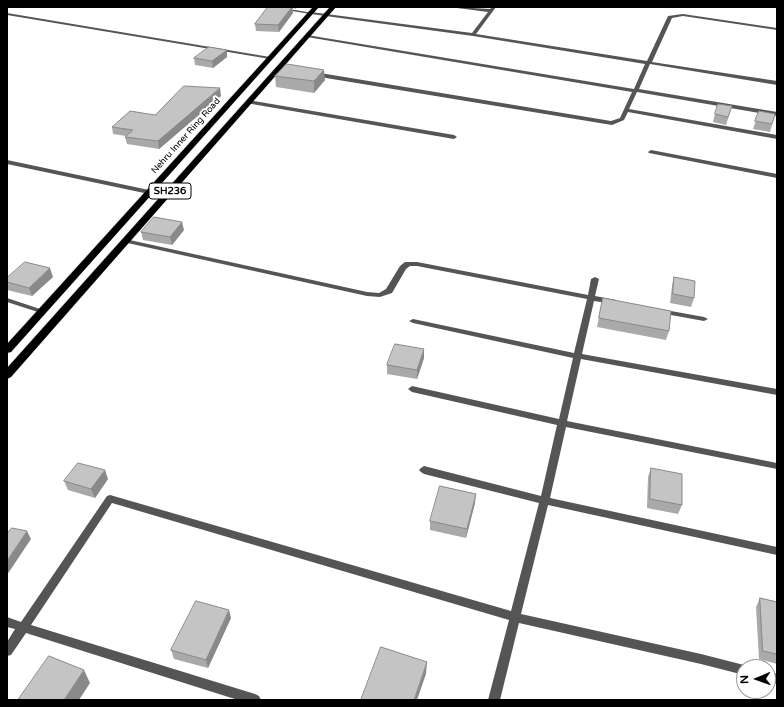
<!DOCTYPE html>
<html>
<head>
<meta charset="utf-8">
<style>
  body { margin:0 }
  #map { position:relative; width:784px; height:707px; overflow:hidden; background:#fff; font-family:"Varela Round",sans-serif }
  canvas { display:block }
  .frame { position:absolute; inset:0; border:8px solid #000; pointer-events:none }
  .north { position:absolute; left:736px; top:659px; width:40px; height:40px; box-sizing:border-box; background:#fff; border:1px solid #999; border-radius:50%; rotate:268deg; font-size:11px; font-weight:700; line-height:16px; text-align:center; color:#000 }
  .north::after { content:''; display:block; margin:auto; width:14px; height:18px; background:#000; clip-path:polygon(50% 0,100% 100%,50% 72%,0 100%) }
</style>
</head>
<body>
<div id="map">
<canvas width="784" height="707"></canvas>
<div class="frame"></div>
<div class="north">N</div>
</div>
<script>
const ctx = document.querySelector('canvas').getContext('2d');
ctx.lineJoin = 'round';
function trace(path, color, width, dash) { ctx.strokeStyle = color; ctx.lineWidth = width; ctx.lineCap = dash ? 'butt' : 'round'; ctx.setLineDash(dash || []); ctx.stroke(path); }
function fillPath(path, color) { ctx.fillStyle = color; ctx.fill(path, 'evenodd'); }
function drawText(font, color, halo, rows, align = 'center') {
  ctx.font = font + ' "Varela Round",sans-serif'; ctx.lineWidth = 4; ctx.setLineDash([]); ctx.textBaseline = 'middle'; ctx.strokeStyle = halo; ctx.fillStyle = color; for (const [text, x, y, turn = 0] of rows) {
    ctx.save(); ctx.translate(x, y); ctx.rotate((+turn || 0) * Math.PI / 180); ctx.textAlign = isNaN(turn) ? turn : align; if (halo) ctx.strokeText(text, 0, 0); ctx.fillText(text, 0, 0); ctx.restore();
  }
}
const lane = new Path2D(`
  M266 7H277L313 13 311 14Z
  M7 13 270 57 272 58 270 59 7 15Z
  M7 298 43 310 44 311 41 313 7 302Z`);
const street = new Path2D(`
  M455 7 490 9 492 7H496L476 34 647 61 668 16 683 14 777 28V30L683 16 672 18 652 62 777 81V85L650 64 639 89 777 112V116L637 92 629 109 777 135V139L628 112 624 120 612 125 314 76 311 74 314 72 611 121 620 118 632 92 307 37 305 36 307 35 634 89 645 64 473 36 311 14 309 13 311 12 472 33 488 12 457 8Z
  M248 100 454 135 457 137 454 139 246 103V101Z
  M651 150 777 174V178L649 153 648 152Z
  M7 160 149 190 152 192 149 194 7 164Z
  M125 239 367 292 379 293 386 289 400 266 405 262H417L588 295 591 279 595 277 599 279 595 296 616 300 617 302 613 304 594 301 582 354 777 389V395L581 359 567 421 777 463V469L566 427 550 498 777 547V555L548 505 521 614 701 654 744 665 748 667H744V675L701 664 519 623 500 700H488L509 620 112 503 31 625 255 694 259 696 261 700H238L26 633 11 655 7 656V642L15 629 7 627V617L21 622 107 496 110 495 511 611 539 503 424 474 421 472 419 470 421 468 424 466 541 496 557 425 412 392 408 389 412 386 559 419 573 358 413 323 409 321 413 319 574 353 587 299 417 266H410L406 269 392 293 380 297 367 296 123 242 122 241Z
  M657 309H660L704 317 708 319 704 321 660 313H657L656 311Z
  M768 671 777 674V684L768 681Z`);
const primary = new Path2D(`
  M313 7H319L11 352 7 353V344Z
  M330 7H336L11 377 7 379V368Z`);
const wall = new Path2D(`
  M268 7H297L296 9 293 8V13L279 32 256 31 255 24Z
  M227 57 213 68 195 65 194 58Z
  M275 76 325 80 314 93 276 87Z
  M221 96 159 149 127 144 125 137 126 136 113 134 112 127Z
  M732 106 726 125 713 122 715 114Z
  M759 111 775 114 770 132 753 129Z
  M184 230 172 245 143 240 141 232Z
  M53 277 32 296 7 290V278Z
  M674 277 694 298 691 307 670 303 672 286Z
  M603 298 669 331 666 340 597 327Z
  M424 358 417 379 387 374V365Z
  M651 468 682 505 678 514 647 508 648 477Z
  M108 479 95 498 68 490 64 481Z
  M475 503 466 538 430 530V521Z
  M760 598 777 602V664L759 659 756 607Z
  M231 618 208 668 174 659 171 650Z`);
const shadedWall = new Path2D(`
  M292 7 293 13 279 32 278 25Z
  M227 50V57L213 68 212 61Z
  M324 70 325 80 314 93V81Z
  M220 88 221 96 159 149 158 141Z
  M182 222 184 230 172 245 170 237Z
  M50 268 53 277 32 296 29 288Z
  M424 349V358L417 379V370Z
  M105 470 108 479 95 498 91 489Z
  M476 494 475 503 466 538 467 529Z
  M27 531 31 539 7 575V561Z
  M229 610 231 618 208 668 206 660Z
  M427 662 426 674 417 700H414Z
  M84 670 90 683 79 700H64Z`);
const building = new Path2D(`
  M268 7H292L278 25 255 24Z
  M209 47 227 50 212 61 194 58Z
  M287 64 324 70 314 81 275 76Z
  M184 86 220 88 158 141 125 137 133 130 112 127 130 111 155 115Z
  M718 104 732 106 728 117 715 114Z
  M759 111 775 114 772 124 755 121Z
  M154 217 182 222 170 237 141 232Z
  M25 262 50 268 29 288 7 282V278Z
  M674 277 695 281 694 298 673 294Z
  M603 298 671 311 669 331 599 318Z
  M395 344 424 349 417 370 387 365Z
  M78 463 105 470 91 489 64 481Z
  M651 468 682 474V505L650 499Z
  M440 486 476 494 467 529 430 521Z
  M12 528 27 531 7 561V534Z
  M760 598 777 602V654L763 651Z
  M196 601 229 610 206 660 171 650Z
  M381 647 427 662 414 700H361Z
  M49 656 84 670 64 700H18Z`);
const farStreetnames = [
  ["Nehru Inner Ring Road",186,136,-48]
];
const shields = [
  [170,191,42]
];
const shieldNames = [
  ["SH236",170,191]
];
trace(primary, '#dbdbdb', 1);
fillPath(lane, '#555');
fillPath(street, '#555');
fillPath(primary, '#000');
fillPath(wall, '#a9a9a9');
fillPath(shadedWall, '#898989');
fillPath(building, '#c4c4c4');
trace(building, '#898989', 1);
drawText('9px', '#000', '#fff', farStreetnames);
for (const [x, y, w] of shields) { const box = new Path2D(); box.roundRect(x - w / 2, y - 8, w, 16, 3); ctx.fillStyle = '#fff'; ctx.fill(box); trace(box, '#000', 1); }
drawText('bold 10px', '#000', null, shieldNames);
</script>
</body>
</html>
